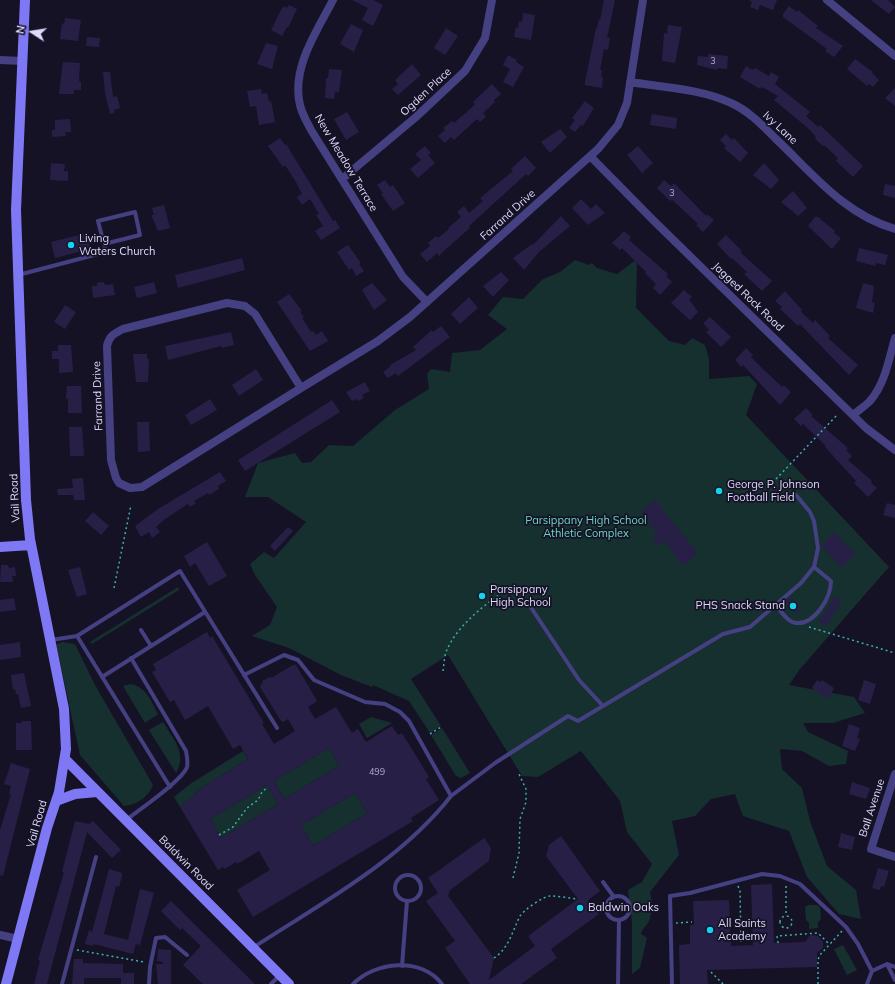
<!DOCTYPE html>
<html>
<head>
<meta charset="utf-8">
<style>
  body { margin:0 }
  #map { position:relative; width:895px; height:984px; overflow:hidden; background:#151226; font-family:Mulish,sans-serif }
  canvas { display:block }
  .north { position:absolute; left:12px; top:12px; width:40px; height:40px; -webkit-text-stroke:3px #151226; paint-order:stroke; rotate:282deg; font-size:11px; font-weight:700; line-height:16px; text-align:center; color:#dedafc }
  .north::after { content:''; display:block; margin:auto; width:14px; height:18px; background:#dedafc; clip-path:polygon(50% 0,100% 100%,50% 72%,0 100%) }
</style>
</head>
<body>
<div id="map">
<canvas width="895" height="984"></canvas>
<div class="north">N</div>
</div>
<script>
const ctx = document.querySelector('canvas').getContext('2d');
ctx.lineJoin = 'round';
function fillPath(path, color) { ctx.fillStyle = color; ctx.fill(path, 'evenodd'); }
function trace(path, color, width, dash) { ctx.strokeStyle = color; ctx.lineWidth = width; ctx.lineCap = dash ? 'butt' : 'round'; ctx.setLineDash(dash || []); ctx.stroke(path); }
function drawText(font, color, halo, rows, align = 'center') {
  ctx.font = font + ' Mulish,sans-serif'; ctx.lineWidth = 3.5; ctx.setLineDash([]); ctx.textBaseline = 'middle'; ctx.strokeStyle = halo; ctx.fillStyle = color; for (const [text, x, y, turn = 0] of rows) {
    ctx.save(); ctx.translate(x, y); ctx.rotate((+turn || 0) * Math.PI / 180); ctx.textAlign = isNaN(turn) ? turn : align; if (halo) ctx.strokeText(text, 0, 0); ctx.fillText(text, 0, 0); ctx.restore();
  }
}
const green = new Path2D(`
  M637 259 636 308 669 341 685 345 692 338 705 345 709 359V379L749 376 757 384 746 415 889 567 800 669 789 685 854 697 865 713 833 723H803L808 732 848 751 846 764 829 766 802 751 780 749 782 769 802 788 810 821 827 866 856 890 861 919 839 914 807 877 789 831 743 816 735 794 711 799 695 816 672 821 679 855 650 892C652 901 653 911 649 921 647 926 642 928 641 934L647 938 640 968 632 974V922L628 890 642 882 652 864 627 832 620 801 581 751 538 777 522 776 448 655 411 679 441 726 430 733 409 701 373 685 372 687 341 675 289 648 252 636 270 625 277 607 255 575 250 564 264 552 274 558 306 522 268 497H245L258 463 295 453 302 463 311 462 329 445 353 446 395 410 429 389 427 374 431 369 450 372 452 353 480 350 507 329 488 315 503 297 523 299 543 279 560 272 575 260 589 265 592 263 597 268 617 274Z
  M178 587 179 590 92 644 90 642Z
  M63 642 75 644 95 685 153 785C148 798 136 805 124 806L80 755 56 644Z
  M130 684C146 686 151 701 158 714L145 723 123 686Z
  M371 717 392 723 367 738 359 724Z
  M163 722C172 737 188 754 176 773L149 730Z
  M442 728 470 773 461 778 456 776 431 735Z
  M329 748 339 766 284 799 274 781Z
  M243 751 248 759 195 792 196 794 180 807 174 797 190 784Z
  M267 785 278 804 221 838 210 819Z
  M355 793 367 813 313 846 301 825Z
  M808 905H817L820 907 821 919 818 922V928L809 929V923L806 920 805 907Z
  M843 945 857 970 847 975 834 949Z`);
const building = new Path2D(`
  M352 0H373L383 5 373 26 362 20 368 8Z
  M604 0H615L607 38H610L608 50 604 49 600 70H602L601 77H603L602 88 585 85V82L596 28H597L599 19 600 20Z
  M748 0H777L773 10 760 5 758 10 750 7 752 2Z
  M871 0H888L895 7 889 14Z
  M289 5 297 9 288 28 287 27 282 36 271 30 281 10 284 6 287 8Z
  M789 6 797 12 798 10 818 26 816 28 843 46 834 57 825 51 827 49 783 17V14Z
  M523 13 535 15 531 40 514 37 516 27 518 28 519 21 522 22Z
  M65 18 81 20 78 41 60 39 62 23 64 24Z
  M351 24 363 30 354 52 340 44Z
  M668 25 682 27 675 63 662 61 664 33 667 34Z
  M446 28 458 36 445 55 434 48Z
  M87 37 100 38 99 47 86 46Z
  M266 43 278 46 272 69 257 64Z
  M708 54 728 56 727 69 717 68V70L697 65 698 56 708 57Z
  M508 55 517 60 516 62 524 67 513 87 503 82 510 69 503 65Z
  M855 59 873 72 872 73 879 80 873 87 869 84 867 86 847 69Z
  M63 62 80 63 79 81 81 82V90H74V94H59Z
  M412 64 421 75 398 95 392 89 398 84 395 80Z
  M746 66 753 70 755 68 769 76 771 72 779 77 775 84 810 112 806 116 818 127 820 125 863 166 853 177 836 161 838 158 824 145 823 146 815 139 816 137 809 129 774 100 778 96 762 87 760 89 740 77Z
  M329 69 342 70 339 92H335L334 99 325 98 326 78H328Z
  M103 72H110L113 97 117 96 120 108 114 110V113L110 114 105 93Z
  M492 84 501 94 494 100 495 102 483 113 486 117 480 122 477 119 454 140 451 137 445 143 438 136 445 130 443 128 452 121 454 123 469 110 475 104 473 102Z
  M895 88V106L885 98Z
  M261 89 262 94 267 93 269 102 271 101 275 122 259 125 256 106 250 107 247 91Z
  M585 101 594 108 583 126 581 125 575 132 569 128 575 120 572 118Z
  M347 112 359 132 346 140 334 119Z
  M652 114 677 118 676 129 650 125Z
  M70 119 71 132H65L66 136 52 137V130H55V120Z
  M560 129 567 137 550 153 541 142Z
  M726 134 732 140 734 138 748 153 740 162 724 148 726 146 720 140Z
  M280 138 285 145 286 144 333 221 335 220 340 228 321 240 315 231 323 226 316 215 319 214 310 199 302 205 297 197 302 194 296 182 285 165 283 167 268 146Z
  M425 146 431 153 428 155 435 163 418 178 410 169 421 160 415 154Z
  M638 146 653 163 642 173 627 155Z
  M525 156 536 168 528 176 526 174 469 226 470 228 447 248 439 256 437 253 427 262 420 254 430 246 428 243 436 236 438 238 449 229 448 228 461 217 457 212 464 206 469 213 483 201 480 198 513 171 511 169Z
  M51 163 65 164 64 171H68V181L50 180Z
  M764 163 779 180 771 189 753 175Z
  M385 180 390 187 393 185 405 203 393 211 381 194 383 193 377 185Z
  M664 180 671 186 674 183 706 216 707 214 714 220 703 232 696 225 698 224 679 206 672 200 670 201 657 188Z
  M885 184 895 186V198L883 195Z
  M793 191 807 208 798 216 781 202Z
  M581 199 591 209 596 204 605 213 588 225 572 208Z
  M164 205 170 228 158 231 151 215H154L152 208Z
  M561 216 570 226 539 252 524 270 513 258 532 244 533 245Z
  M815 217H818L835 231 834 233 841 238 832 249 808 226Z
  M624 231 631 237 629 240 668 274 666 276 672 282 660 295 653 288 656 284 645 273 646 272 622 248 620 250 612 243Z
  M87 233 90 249 55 258 51 242Z
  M726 235 742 251 740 252 772 281 762 291 744 274 747 272 732 258 731 259 717 244Z
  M348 245 361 263 359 264 364 271 356 276 352 268 349 270 337 252Z
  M859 248 888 255 885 265 876 263 875 266 856 261Z
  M242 258 245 270 178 288 175 275Z
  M501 272 509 280 493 297 483 286Z
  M104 282 105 285 113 284 115 295 93 298 92 286H97V283Z
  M154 282 157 293 137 298 134 287Z
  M372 283 387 300 374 310 362 290Z
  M863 283 874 286 872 302 875 303 873 313 856 308Z
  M684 290 692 297 689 299 698 312 690 320 671 303Z
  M785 291 802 310 801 312 813 323 815 320 830 336 828 338 858 365 849 375 800 324 798 326 780 309 782 307 775 301Z
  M289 294 302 311 300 312 304 317 302 318 311 332 313 331 316 335 322 331 328 341 310 351 277 302Z
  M469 297 478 308 460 324 451 314Z
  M65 305 76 312 65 329 54 322Z
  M710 317 731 337 721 347 706 332 709 330 703 323Z
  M441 326 450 337 398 376 396 373 388 378 383 372 391 366 390 365 416 350 413 347 432 330 433 332Z
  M231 332 234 345 222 348 221 346 168 360 165 346Z
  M58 345H71L73 372 59 373V359H52V351H58Z
  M746 348 753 355 751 357 761 367 782 387 784 385 791 392 780 405 743 365 741 367 735 360Z
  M133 354H147V359H149L148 382H136Z
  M256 369 263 380 239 396 232 385Z
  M365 382 370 391 362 395 364 398 358 401 356 399 352 401 346 392Z
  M67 386H81L82 413H68V399H66Z
  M210 399 217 410 191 425 185 415Z
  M332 400 340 412 245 471 238 460Z
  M806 408 813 415 811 416 848 448 846 450 852 456 848 460 872 481 871 483 877 488 868 497 854 483 856 481 825 447 826 446 803 424 801 426 794 419Z
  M137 422H149L150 451 138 452Z
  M69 427H82L84 456H70Z
  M220 472 226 481 218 486 219 489 209 495 208 493 194 501 196 503 190 507 188 504 165 519 156 527 160 532 152 538 149 532 141 537 135 526 158 509Z
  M83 478 85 500H74L73 495H58L57 489 73 488 72 479Z
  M655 500 698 553 683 566 664 541 658 546 652 538 657 533 641 512Z
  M887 503 895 505V518L883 515Z
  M93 512 109 526 101 535 85 521Z
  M288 527 293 531 275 551 270 546Z
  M834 532 855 554 841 567 821 546Z
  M207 542 227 576 209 586 195 563 190 567 184 556Z
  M1 565H8L9 568 15 567 16 576H12L13 582H0Z
  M80 567 87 594 77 597 68 570Z
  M835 596 842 601 826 626 819 622Z
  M791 597 801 609 795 614 785 602Z
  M14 598 16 610 0 612V600Z
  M207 632 210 638 212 636 264 723 262 724 274 744 295 731 288 719 283 722 281 721 260 687 261 684 263 683 262 681 270 677 271 678 293 665H296L317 701 308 707 315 719 336 707 352 733 358 729 366 742 392 726 398 735 402 733 429 777 426 779 439 800 411 818 413 821 253 917 237 890 270 870 259 851 237 864 236 862 225 869 223 867 218 870 180 807 196 794 195 792 248 759 240 745 233 749 208 706 185 720 174 700 170 702 152 672 156 670 153 664ZM329 748 339 766 284 799 274 781ZM267 785 278 804 221 838 210 819ZM355 793 367 813 313 846 301 825Z
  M20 642 21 657 0 660V645Z
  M24 673 31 706 21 708 18 694H16L15 689 13 690 11 675Z
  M817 680 820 682 822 680 834 688 828 699 812 688Z
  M864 680 876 684 870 704 858 700Z
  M22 721H31L32 750H16V723H22Z
  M849 724 860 728 857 738 860 739 855 751 842 746Z
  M11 763 30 769 3 876 0 875V830L11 794H9L11 786 4 784Z
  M852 782 870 788 866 799 849 794Z
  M75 821 89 824 93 821 121 850 112 858 87 832 47 984H34L40 961 38 960 64 872H62Z
  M841 833 855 837 852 850 838 847Z
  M561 836 600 891 588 900 599 914 551 949 557 958 521 984H470L445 948 455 941 426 901 438 893 428 878 484 838 491 848 489 861 450 890 448 896 494 958 489 980 535 946 528 936 578 899 546 856 549 845Z
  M878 868 889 871 884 887 881 886 880 890 872 888Z
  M109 869 122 873V876L119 887 116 886 104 934 128 940 140 889 154 893 140 945 136 944 133 954 94 944 93 946 85 944 89 930 92 932Z
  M772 884 774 943 805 942 810 935 818 936 823 942V948L817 953V967L707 970 708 984H680L679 945 690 944V925H694L693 901 729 900 731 946 753 945 751 885Z
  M171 901 255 984H203L183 965 200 947V945L182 928 180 930 161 911Z
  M158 949 171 950V984H158L156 964H163V962L157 961Z
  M74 959H83V963L123 964V973H134V984H121V978H84V984H72Z`);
const path = new Path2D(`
  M776 479 838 414
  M114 588 131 505
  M809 627 895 653
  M443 671C444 665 444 658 446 652 456 626 489 600 512 587
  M430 734 441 727
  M219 835 233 827 247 808 258 800 262 792 268 787
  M513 878 519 853 520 819 526 802V789L518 772
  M738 886 740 891 741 942
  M786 886V916
  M780 922a6 6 0 1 1 12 0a6 6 0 1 1-12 0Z
  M676 923 692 922
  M778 943 777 936 818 933 829 944
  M77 950 144 962
  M494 958C509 948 512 932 520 916 523 911 543 896 550 896 559 896 569 898 578 899
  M711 972 723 984
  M818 984V961L819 956 842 931`);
const lane = new Path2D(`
  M18 275 106 252 104 244 140 235 135 212 98 221 104 244
  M776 605C781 611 788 623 796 623 815 625 831 597 831 581L814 567
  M530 606 579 680 603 706
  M141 630 151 646
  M77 636 170 787
  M51 640 77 636 180 571 277 728
  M244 675 284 655 298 660 314 680 365 702 385 704 400 712 409 721 451 796C400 861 322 903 254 947
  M102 677 205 612
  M451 796 495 763 568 716 578 721 723 634 750 627 801 583 814 567 818 548 814 521 810 512 796 495
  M126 820C139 810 183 780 187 767 188 762 187 756 186 751L131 658
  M395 888a13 13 0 1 1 26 0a13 13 0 1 1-26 0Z
  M603 882 614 897
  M606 908a12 12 0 1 1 24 0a12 12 0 1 1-24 0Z
  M887 964 895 980
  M402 966 407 901
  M62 984 96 857
  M149 984 150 967 156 938 165 937 187 955
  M271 984 280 975
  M353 984C376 961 421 957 442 984
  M618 984 619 920
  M672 984 670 896 690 893 762 874 780 876 800 884 846 927 858 944 872 971
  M867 984 872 971 887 964 895 967`);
const street = new Path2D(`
  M333 0C317 31 291 68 300 105 302 114 307 122 311 130L403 277 427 302
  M827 0 895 56
  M0 60 22 61
  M630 82C662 87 702 89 731 103 749 111 762 125 776 139 813 174 844 214 895 229
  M590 156 654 221 866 428 895 450
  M342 179 416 117 465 71 485 38 492 0
  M227 303 245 306 255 314 301 388 142 487 130 488 119 483 116 478 111 460 107 346C109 336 114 334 123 329Z
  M301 388 378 341 410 317 598 149 618 125 627 103 643 0
  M853 415C859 410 865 406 870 401 885 384 889 359 895 338
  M895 774 871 849 895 857
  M0 935 18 939`);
const secondary = new Path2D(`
  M0 547 31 545
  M65 759 289 984
  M56 801 75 794 97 792
  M6 984 47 828 59 792 66 749 64 709 30 539 26 500 16 210 25 0`);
const markers = [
  [71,245,4,"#15d3ed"],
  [719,491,4,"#15d3ed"],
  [482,596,4,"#15d3ed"],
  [793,606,4,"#15d3ed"],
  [580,908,4,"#15d3ed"],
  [710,930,4,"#15d3ed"]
];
const numberNames = [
  ["3",713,61],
  ["3",672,193],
  ["499",377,772]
];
const streetNames = [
  ["Ogden Place",426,92,-43],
  ["Ivy Lane",780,128,43],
  ["New Meadow Terrace",346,163,59],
  ["Farrand Drive",508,215,-42],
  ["Jagged Rock Road",748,297,44],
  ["Farrand Drive",98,396,-92],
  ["Vail Road",15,498,-93],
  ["Ball Avenue",872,808,-72],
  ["Vail Road",37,824,-74],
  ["Baldwin Road",186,863,45]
];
const poiNames = [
  ["Living",79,239],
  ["Waters Church",79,252],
  ["George P. Johnson",727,485],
  ["Football Field",727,498],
  ["Parsippany",490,590],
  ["High School",490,603],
  ["PHS Snack Stand",785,606,"right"],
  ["Baldwin Oaks",588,908],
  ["All Saints",718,924],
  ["Academy",718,937]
];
const parkNames = [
  ["Parsippany High School",586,521],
  ["Athletic Complex",586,534]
];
fillPath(green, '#15302f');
fillPath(building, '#281f46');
trace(path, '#3ab0ab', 1.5, [2, 3]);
trace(lane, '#444081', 4);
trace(street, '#444081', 8);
trace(secondary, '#7e78f4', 10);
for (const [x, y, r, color] of markers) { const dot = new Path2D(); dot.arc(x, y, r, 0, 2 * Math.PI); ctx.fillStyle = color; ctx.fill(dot); trace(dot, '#151226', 1.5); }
drawText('9px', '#b0abce', null, numberNames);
drawText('11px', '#dedafc', '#151226', streetNames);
drawText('11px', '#dedafc', '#151226', poiNames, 'left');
drawText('11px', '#6ad7be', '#151226', parkNames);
</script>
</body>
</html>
